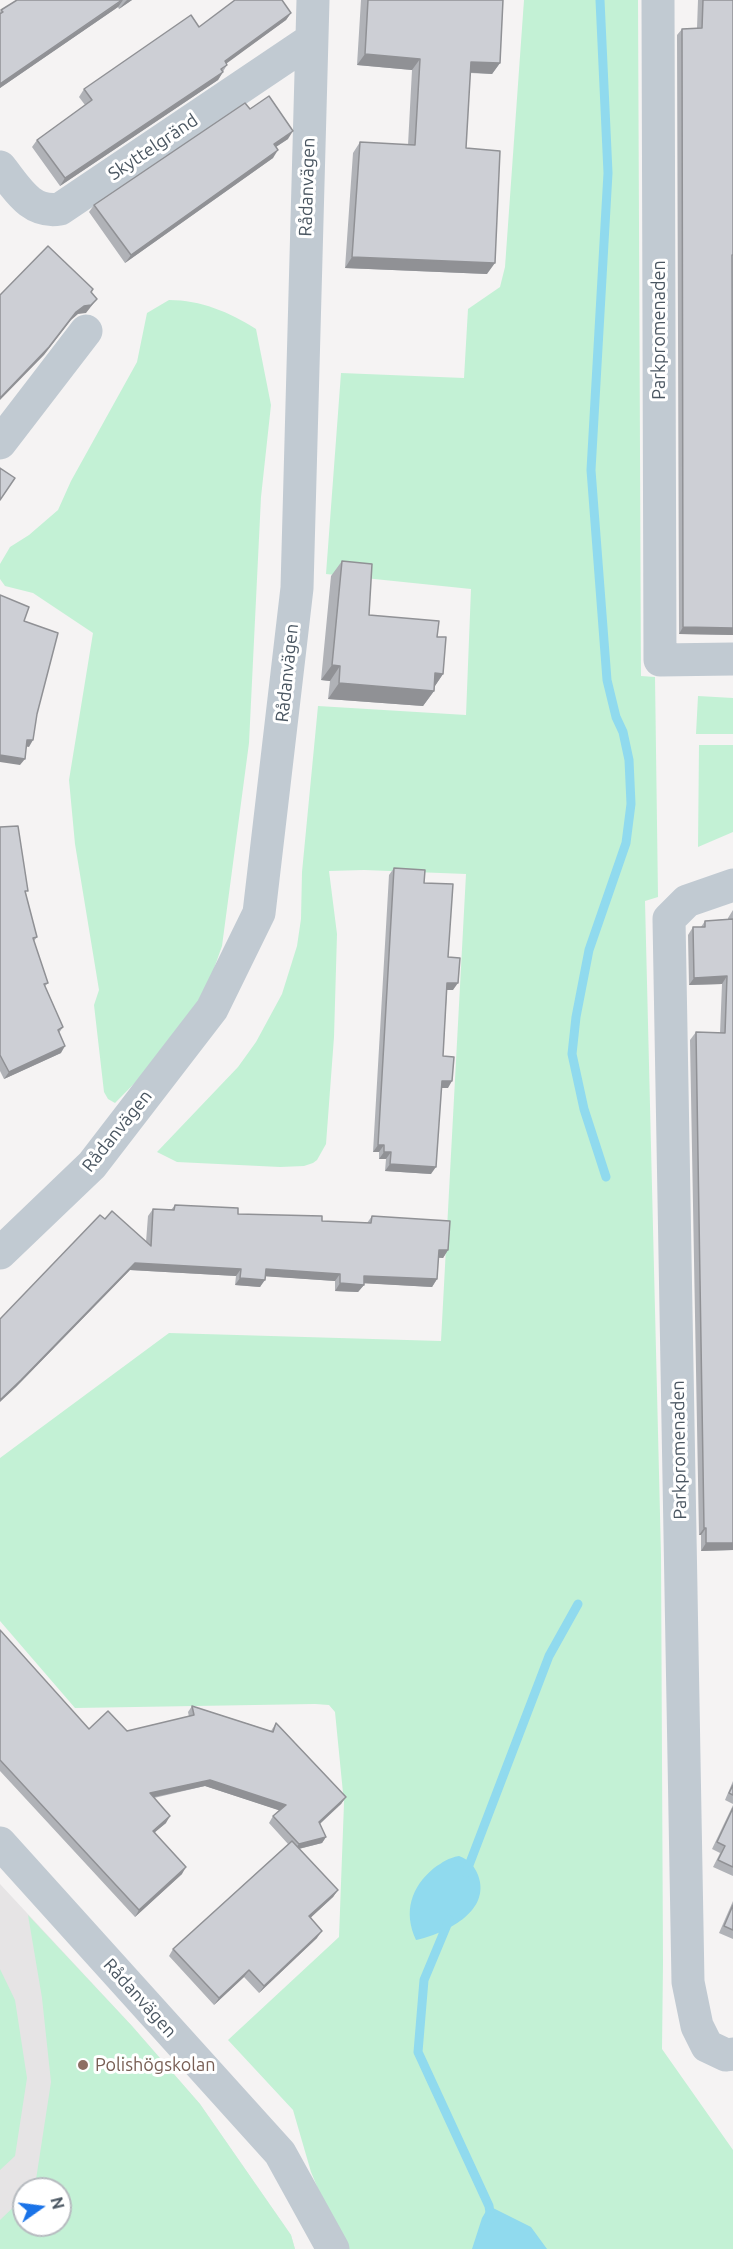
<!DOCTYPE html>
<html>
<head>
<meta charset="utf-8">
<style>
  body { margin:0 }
  #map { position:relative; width:733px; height:2249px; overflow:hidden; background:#f5f3f3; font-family:Ubuntu,sans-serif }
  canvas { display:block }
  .north { position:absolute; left:12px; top:2177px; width:60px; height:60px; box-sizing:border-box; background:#fff; border:2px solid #b7bbc0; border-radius:50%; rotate:76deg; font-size:16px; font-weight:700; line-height:24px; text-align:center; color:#4a5661 }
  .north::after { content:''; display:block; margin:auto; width:21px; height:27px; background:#1a73e8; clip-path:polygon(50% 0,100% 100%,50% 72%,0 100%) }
</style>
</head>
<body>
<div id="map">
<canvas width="733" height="2249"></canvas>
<div class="north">N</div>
</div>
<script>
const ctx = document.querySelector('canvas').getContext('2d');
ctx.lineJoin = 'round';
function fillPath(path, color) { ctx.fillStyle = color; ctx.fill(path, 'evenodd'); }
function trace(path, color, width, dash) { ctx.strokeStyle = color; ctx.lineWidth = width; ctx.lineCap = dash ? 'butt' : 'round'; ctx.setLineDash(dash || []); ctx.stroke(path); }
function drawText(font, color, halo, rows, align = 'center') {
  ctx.font = font + ' Ubuntu,sans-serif'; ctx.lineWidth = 6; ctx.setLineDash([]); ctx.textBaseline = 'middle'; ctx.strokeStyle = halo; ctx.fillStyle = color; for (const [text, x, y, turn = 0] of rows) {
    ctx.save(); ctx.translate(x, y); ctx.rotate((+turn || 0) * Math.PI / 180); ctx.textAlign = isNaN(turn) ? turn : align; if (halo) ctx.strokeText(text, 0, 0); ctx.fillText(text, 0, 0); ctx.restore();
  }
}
const education = new Path2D(`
  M0 1884 132 2026 200 2104 291 2235 295 2249H0ZM24 2189H60V2225H24Z`);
const green = new Path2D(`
  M524 0H638L641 676 655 677 658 897 645 901 661 1555 663 1963 662 2049 733 2150V2249H343L311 2172 293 2110 228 2040 339 1937 344 1803 335 1712 329 1705 315 1704 75 1708 0 1621V1458L169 1333 441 1341 466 874 364 870 329 871 337 934 334 1037 326 1144 317 1160 313 1163 304 1166 280 1167 177 1162 157 1152 238 1067 256 1042 282 994 297 946 301 919 302 872 318 706 466 715 471 589 326 574 341 373 464 378 468 309 500 287 505 267Z
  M169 300C201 300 229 312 256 329L271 405 261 497 249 743 222 946 204 997 190 1027 115 1103 108 1099 104 1092 94 1005 99 990 75 844 69 780 93 633 33 593 5 586 0 579V564L10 547 29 535 58 510 71 481 137 362 147 313Z
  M698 696 733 698V734H696Z
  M699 745H733V832L698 847Z
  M28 1915 132 2026 200 2104 291 2235 295 2249H0V2220L24 2197V2225H60V2189H32L35 2186 51 2082 42 1998Z
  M0 1969 15 2000 27 2078 15 2156 0 2170Z`);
const water = new Path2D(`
  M459 1856C469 1860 474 1865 478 1875 492 1912 444 1934 416 1940 403 1912 411 1887 434 1868 443 1862 448 1858 459 1856Z
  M489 2206 531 2227 547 2249H472L482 2218Z`);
const stream = new Path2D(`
  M600 0 608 173 591 470 607 680 616 717 623 732 629 760 631 804 626 843 589 950 576 1017 572 1054 584 1109 606 1177
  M466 1873 549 1656 578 1604
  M449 1920 424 1980 418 2052 489 2206 491 2219`);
const minor = new Path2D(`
  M658 0 660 660 733 659
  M0 167C17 188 30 214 60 209L311 40
  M0 443 86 331
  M733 885 687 901 669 919 688 1982 697 2026 707 2046 726 2055 733 2054
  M0 1253 92 1165 212 1009 259 913 297 588 313 0
  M0 1843 280 2153 333 2249`);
const wall = new Path2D(`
  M17 0H132L119 9 118 7 0 88V12L1 10Z
  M361 0H503L500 63 492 74 470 73 466 148 487 274 345 268 353 153 360 142 408 145 412 70 357 65Z
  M698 0H733V635L679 634 677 35 682 29 697 28Z
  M291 13 286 20 226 63 227 65 218 80 60 186 32 147 37 140 85 105 79 97 84 89 199 27Z
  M250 109 288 139 276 147 273 158 125 263 89 212 94 205Z
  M342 561 369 615 437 637 443 674 434 687V691L423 706 328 699 330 681 321 680 331 576Z
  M0 827 26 894 37 937 34 941 48 983 45 986 63 1027 59 1033 61 1053 4 1079 0 1071Z
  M394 868 448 957 453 990H447L443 1056 448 1088H441L431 1174 385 1171 386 1159H379V1152H373L389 875Z
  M733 910V1550L701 1551V1535H699L690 1040 696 1032 720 1033 722 984 689 985 688 935 693 927H701L705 921 728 919V918Z
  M175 1205 238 1214 322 1221 367 1223 372 1216 448 1250 443 1258H438L437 1279 432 1287 364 1283V1285L358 1292 335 1291V1281L265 1276 260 1287 235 1285 236 1276 130 1270 15 1388 105 1219 146 1242 148 1216 153 1209 171 1210Z
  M0 1630 89 1729 127 1731 189 1717 188 1712 192 1706 271 1731 276 1723 346 1797 341 1804 320 1824 326 1837 322 1843 299 1849 338 1890 333 1897 311 1917 317 1938 259 1993 244 1977 214 2005 169 1956 173 1949 288 1844 269 1823 273 1816 279 1810 205 1786 154 1798 166 1823 155 1832 182 1874 135 1917 0 1771Z
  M733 1781V1804L725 1800Z
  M733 1805V1876L713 1867 720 1853 712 1849Z
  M733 1901V1939L719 1933Z`);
const shadedWall = new Path2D(`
  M123 0 118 7 0 88V84Z
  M127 0H132L119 9 125 2Z
  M291 13 286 20 219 69 225 61Z
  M365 54 420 59 412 70 357 65Z
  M471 62 500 63 492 74 463 72Z
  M223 72 218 80 60 186 65 178Z
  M293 131 288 139 268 152 274 144Z
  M278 150 273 158 125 263 131 255Z
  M352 257 495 263 487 274 345 268Z
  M97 299 86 313 78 314 71 320 44 355 0 400V398L76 312 84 306Z
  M683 627 733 628V635L679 634Z
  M332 665 340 666 330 681 321 680Z
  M435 673 443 674 433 689Z
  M339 683 434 691 423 706 328 699Z
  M27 740H33L29 747 23 746Z
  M0 755 25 759 20 765 0 762Z
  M727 976 722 984 689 985 694 978Z
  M447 983H458L453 990H442Z
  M65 1046 61 1053 4 1079 9 1072Z
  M442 1081H452L448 1088H437Z
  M378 1145H384L379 1152H373Z
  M384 1152H391L386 1159H379Z
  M390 1164 436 1167 431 1174 385 1171Z
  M439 1250H448L443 1258 434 1257Z
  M135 1263 241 1269 236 1276 130 1270 15 1388 0 1402V1400Z
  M266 1269 340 1274 335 1281 261 1276Z
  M364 1276 437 1279 432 1287 359 1283Z
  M240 1278 265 1280 260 1287 235 1285Z
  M340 1283 364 1285 358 1292 335 1291Z
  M704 1528H706L701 1535H699Z
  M706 1543H733V1550L701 1551Z
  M210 1780 286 1805 281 1811 205 1786 145 1799 150 1793Z
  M346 1797 341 1804 314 1829 319 1822Z
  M170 1816 166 1823 149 1837 153 1831Z
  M326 1837 322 1843 294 1850 299 1844Z
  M186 1867 182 1874 135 1917 139 1910Z
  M338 1890 333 1897 305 1923 309 1916Z
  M322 1931 317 1938 259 1993 264 1986Z
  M249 1970 244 1977 214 2005 219 1998Z`);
const building = new Path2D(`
  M17 0H122L0 84V14L3 12 1 10Z
  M235 0H282L291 13 225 61 227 65 221 69 223 72 65 178 37 140 92 100 84 89 191 15 199 27Z
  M368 0H503L500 63 471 62 466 148 500 151 495 263 352 257 360 142 415 145 420 59 365 54Z
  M703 0H733V255H732L733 628 683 627 682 29 702 28Z
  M269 96 293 131 274 144 278 150 131 255 94 205 245 103 250 109Z
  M48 246 93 289 91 292 97 299 91 305 84 306 76 312 49 347 0 398V295Z
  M0 468 15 478 0 500Z
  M342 561 372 564 369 615 439 621 437 637H446L443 674 435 673 434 691 339 683 340 666 332 665Z
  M0 595 29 607 24 621 58 633 37 714 33 740H27L25 759 0 755Z
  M18 826 28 891H25L37 937 33 938 48 983 44 984 63 1027 58 1030 65 1046 9 1072 0 1055V827Z
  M394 868 425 870 424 883 453 884 448 957 460 958 458 983H447L443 1056 454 1057 452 1081H442L436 1167 390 1164 391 1152H384V1145H378Z
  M733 919V1543H706V1528H704L696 1032 725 1033 727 976 694 978 693 927H705V921Z
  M175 1205 238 1208V1214L322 1216V1221L371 1223 372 1216 450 1221 448 1250H439L437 1279 364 1276V1285L340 1283V1274L266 1269 265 1280 240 1278 241 1269 135 1263 21 1380 0 1400V1319L100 1215 105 1219 112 1211 151 1246 153 1209 174 1210Z
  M0 1630 89 1729 108 1711 127 1731 194 1715 192 1706 273 1732 276 1723 346 1797 319 1822 326 1837 299 1844 273 1816 286 1805 210 1780 150 1793 170 1816 153 1831 186 1867 139 1910 0 1760Z
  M733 1785V1795L729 1793Z
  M733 1808V1867L718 1860 725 1846 717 1842Z
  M292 1841 338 1890 309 1916 322 1931 264 1986 249 1970 219 1998 173 1949Z
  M733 1905V1930L724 1926Z`);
const markers = [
  [83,2065,6,"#8d6e63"]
];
const streetNames = [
  ["Skyttelgränd",153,147,-34],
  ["Rådanvägen",307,187,-88],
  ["Parkpromenaden",659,330,-90],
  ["Rådanvägen",287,673,-84],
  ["Rådanvägen",117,1131,-51],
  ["Parkpromenaden",679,1450,-91],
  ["Rådanvägen",140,1998,48]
];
const educationNames = [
  ["Polishögskolan",95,2065]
];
fillPath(education, '#e6e4e5');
fillPath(green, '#c3f1d5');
fillPath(water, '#90daee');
trace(stream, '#90daee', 9);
trace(minor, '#c1cad2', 33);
fillPath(wall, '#b0b2b7');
fillPath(shadedWall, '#909195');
fillPath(building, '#cdcfd5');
trace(building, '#909195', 1.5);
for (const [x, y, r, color] of markers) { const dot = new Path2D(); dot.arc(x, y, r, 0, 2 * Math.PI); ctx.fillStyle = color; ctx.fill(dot); trace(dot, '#fff', 2); }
drawText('18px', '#4a5661', '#fff', streetNames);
drawText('18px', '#785e54', '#fff', educationNames, 'left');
</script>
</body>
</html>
